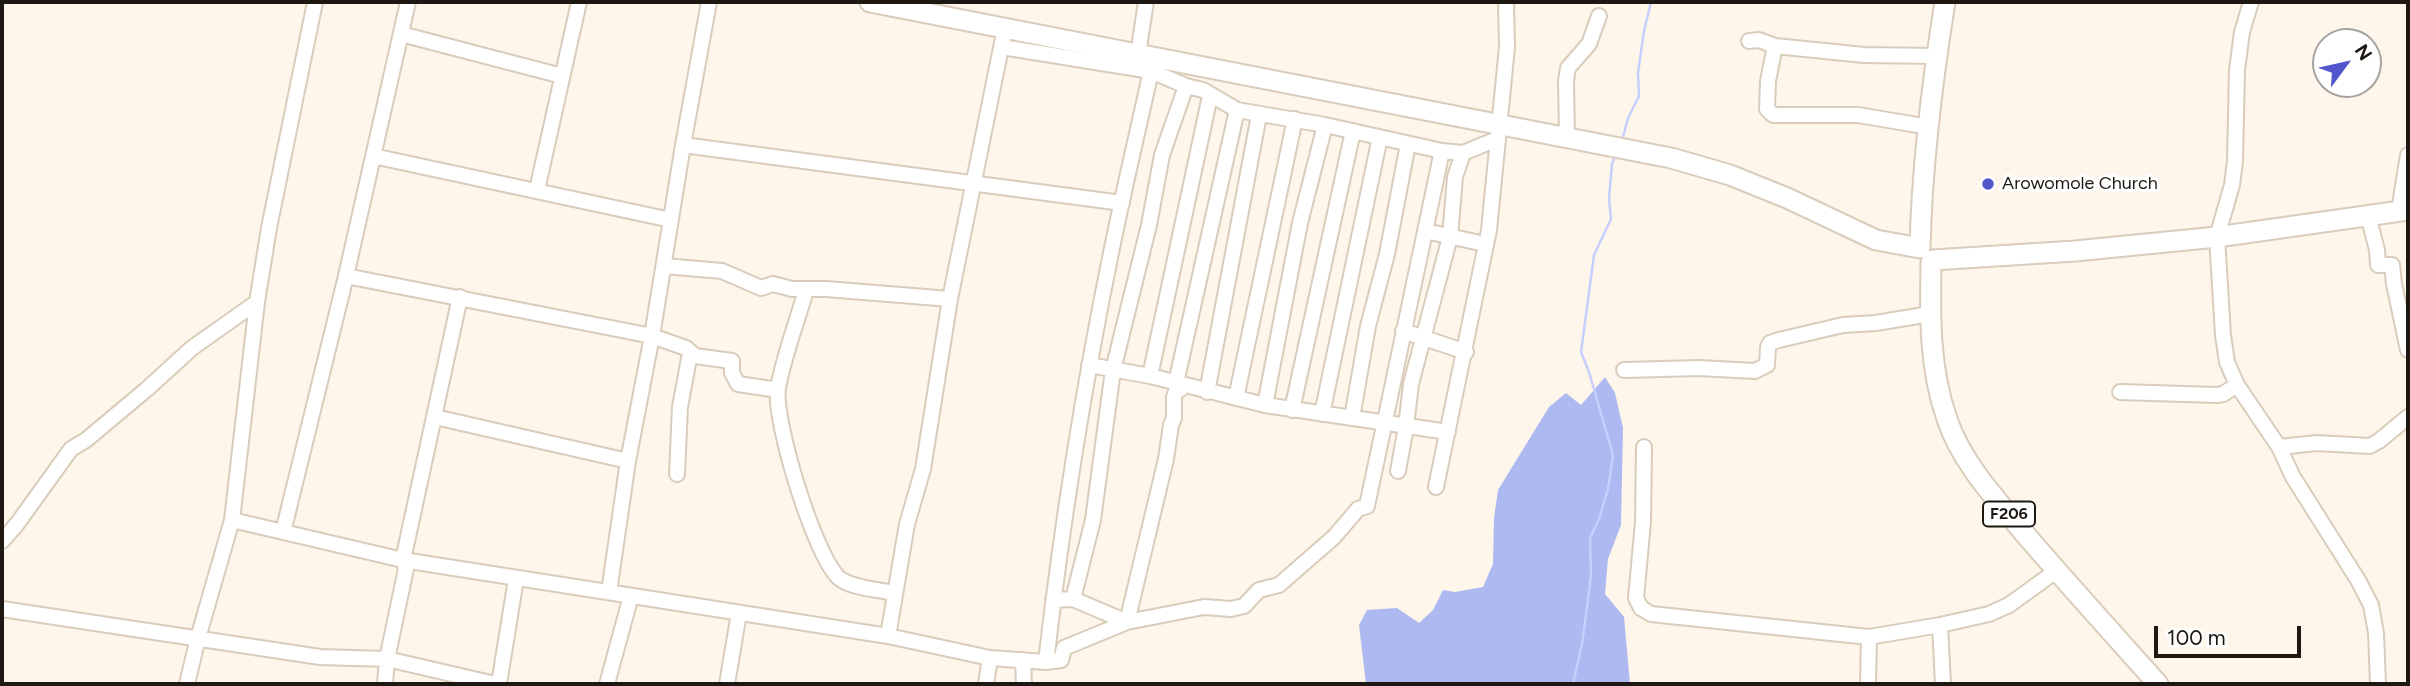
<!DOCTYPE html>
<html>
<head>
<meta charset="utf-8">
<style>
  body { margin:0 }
  #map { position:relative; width:2410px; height:686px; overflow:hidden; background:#fef6eb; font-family:Figtree,sans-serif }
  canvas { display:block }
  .frame { position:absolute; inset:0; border:4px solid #1d1812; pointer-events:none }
  .north { position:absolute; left:2312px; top:28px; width:70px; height:70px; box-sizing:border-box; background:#fff; border:2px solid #a5a3a0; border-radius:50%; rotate:57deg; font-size:19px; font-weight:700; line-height:28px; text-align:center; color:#1d1812 }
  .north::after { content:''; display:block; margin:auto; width:24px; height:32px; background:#5256cc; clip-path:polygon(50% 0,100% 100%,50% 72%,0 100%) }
  .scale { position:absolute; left:2154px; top:626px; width:147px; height:32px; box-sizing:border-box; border:4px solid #1d1812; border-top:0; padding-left:9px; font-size:21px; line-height:24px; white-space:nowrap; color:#1d1812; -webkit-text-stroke:5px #fff; paint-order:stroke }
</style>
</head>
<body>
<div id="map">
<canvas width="2410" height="686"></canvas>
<div class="frame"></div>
<div class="north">N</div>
<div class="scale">100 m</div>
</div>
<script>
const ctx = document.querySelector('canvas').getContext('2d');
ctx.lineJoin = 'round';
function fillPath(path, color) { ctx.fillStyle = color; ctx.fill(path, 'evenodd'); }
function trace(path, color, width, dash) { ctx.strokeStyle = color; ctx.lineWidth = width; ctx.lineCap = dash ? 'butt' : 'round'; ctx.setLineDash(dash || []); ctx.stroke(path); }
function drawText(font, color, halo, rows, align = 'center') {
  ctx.font = font + ' Figtree,sans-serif'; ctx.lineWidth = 6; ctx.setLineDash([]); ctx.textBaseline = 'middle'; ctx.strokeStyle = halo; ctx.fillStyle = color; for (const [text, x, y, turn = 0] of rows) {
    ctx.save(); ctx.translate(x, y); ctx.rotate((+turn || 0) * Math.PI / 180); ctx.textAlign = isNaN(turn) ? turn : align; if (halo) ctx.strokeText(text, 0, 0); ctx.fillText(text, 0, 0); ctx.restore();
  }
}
const forest = new Path2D(`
  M1605 377 1615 393 1623 428 1621 525 1608 559 1605 594 1624 617 1630 684H1366L1359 625 1367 610 1397 608 1419 623 1433 610 1443 590 1455 592 1483 587 1493 564 1494 518 1498 490 1549 407 1566 393 1581 405Z`);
const stream = new Path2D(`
  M1622 141 1628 118 1639 96 1638 73 1644 31 1651 2
  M1573 684 1582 644 1587 607 1591 575 1590 538 1599 519 1608 489 1613 455 1589 372 1581 352 1594 255 1611 219 1609 198 1612 164 1615 156`);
const minor = new Path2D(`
  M2251 2 2242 32 2237 70 2235 161 2232 185 2217 237 2223 335 2227 362 2237 385 2279 447 2293 477 2358 580 2371 605 2376 633 2378 684
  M401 34 562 76
  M1749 41 1759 40 1775 46 1864 55 1937 56
  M1775 46 1768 81 1767 109 1773 115H1858L1929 127
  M1002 47 1151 71 1186 86 1203 90 1237 110 1325 125 1442 151 1463 153 1497 139
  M1138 54 1146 2
  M1567 137 1566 81 1568 68 1589 44 1599 16
  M683 145 1122 203
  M373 156 671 220
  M537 190 579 2
  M2399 211 2408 155
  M2368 215 2377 250 2378 265H2392L2394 284 2408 350
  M1425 231 1485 244
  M664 266 722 271 761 288 773 284 792 289H826L950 299
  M346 276 652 336 686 348 695 356 732 361V373L738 384 778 390
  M806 290C797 322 784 355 778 388 773 420 815 557 839 578 850 588 881 590 895 593
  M1403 331 1466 352
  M1089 365 1150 376 1265 405 1448 432
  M1624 370 1699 368 1755 371 1767 365 1768 347 1770 343 1779 340 1843 325 1876 323 1930 314
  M1150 376 1210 96
  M1207 392 1259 115
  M2120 392 2217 395 2223 394 2237 385
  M1236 398 1295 119
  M1265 405 1300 223 1325 125
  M1292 410 1353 131
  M1322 414 1380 137
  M435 417 628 461
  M1352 418 1368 326 1387 254 1408 144
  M1644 447 1643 522 1636 598 1641 608 1651 614 1869 637 1940 625 1989 614 2009 605 2056 571
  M2279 447 2317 443 2370 446 2379 441 2408 417
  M1398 471 1406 427 1411 384 1450 237 1455 177 1463 153
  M677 474 680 407 690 353
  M1436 487 1489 230 1507 47 1506 2
  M232 520 403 560 888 636 990 658 1046 662 1061 660 1064 648 1127 622 1166 459 1171 425 1174 418V397L1176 391 1181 389 1176 383 1237 110
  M283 532 346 276 408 2
  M2 541 17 524 71 449 86 440 147 389 192 348 257 302
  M609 592 628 461 652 336 683 145 709 2
  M1073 599 1093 520 1113 370 1149 225 1162 155 1186 86
  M1053 600 1073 599 1127 622 1204 607 1231 609 1244 606 1259 590 1279 585 1334 537 1358 509 1367 506 1442 151
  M2 609 320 657 387 659 495 684
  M1940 625 1943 684
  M888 636 907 524 923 469 950 299 1005 28
  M1023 660 1024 684
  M1046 662C1062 523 1084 384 1112 248 1124 189 1138 130 1151 71
  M187 684 198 638 232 520 257 302 269 228 315 2
  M385 684 387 659 406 569 403 560 460 297
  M499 684 516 579
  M607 684 631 596
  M727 684 739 613
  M986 684 990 658
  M1868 684 1869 637`);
const major = new Path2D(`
  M870 2 1671 158 1730 175 1787 198 1876 240 1920 248
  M1920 247C1922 165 1932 83 1945 2
  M1933 260 2075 251 2217 237 2408 210
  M1931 262C1930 315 1929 368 1947 419 1961 462 1996 499 2024 533 2068 584 2113 634 2158 684`);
const markers = [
  [1988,184,7,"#5256cc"]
];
const shields = [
  [2009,514,52]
];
const shieldNames = [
  ["F206",2009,514]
];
const poiNames = [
  ["Arowomole Church",2002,184]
];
fillPath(forest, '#aeb8f1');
trace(stream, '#c6cffe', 2.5);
trace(minor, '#daccbb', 18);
trace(major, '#daccbb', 23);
trace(minor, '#fff', 14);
trace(major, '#fff', 19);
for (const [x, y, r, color] of markers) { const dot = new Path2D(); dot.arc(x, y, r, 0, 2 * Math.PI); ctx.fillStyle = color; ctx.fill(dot); trace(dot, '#fff', 2.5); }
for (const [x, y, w] of shields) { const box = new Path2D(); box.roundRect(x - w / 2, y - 12.5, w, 25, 5); ctx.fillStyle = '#fff'; ctx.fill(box); trace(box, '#1d1812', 2); }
drawText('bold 16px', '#1d1812', null, shieldNames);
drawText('18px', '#1d1812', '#fff', poiNames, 'left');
</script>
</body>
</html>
